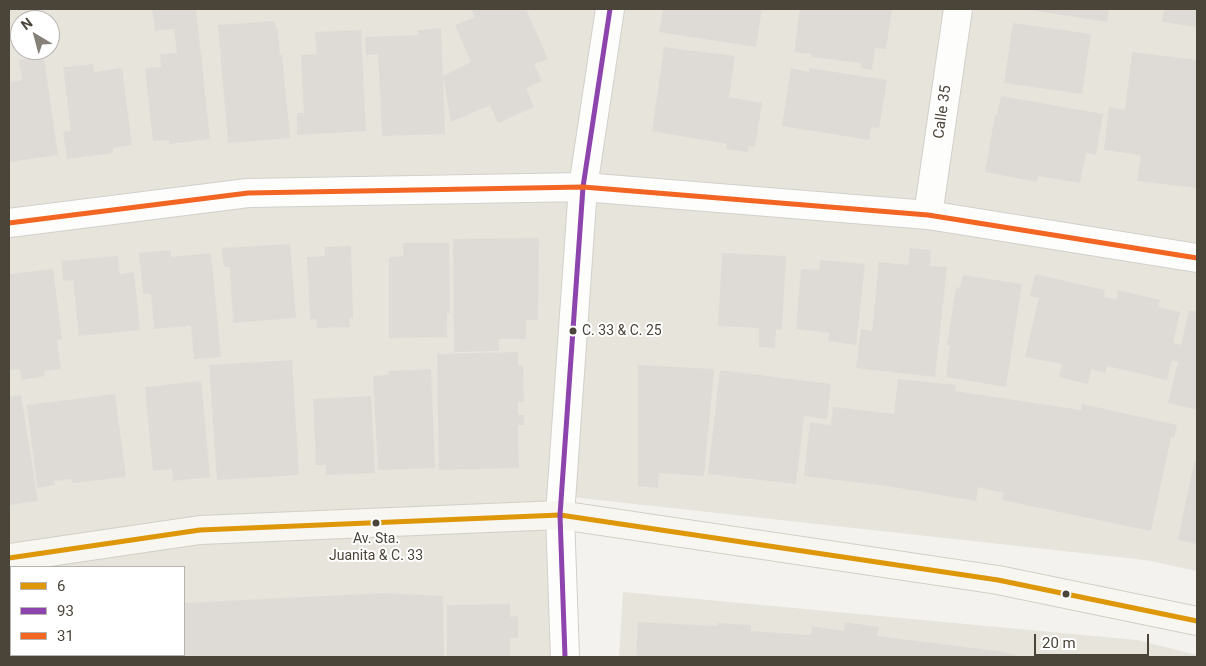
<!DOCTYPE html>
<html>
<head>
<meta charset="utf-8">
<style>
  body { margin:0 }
  #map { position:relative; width:1206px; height:666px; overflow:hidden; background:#f4f2ee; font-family:Roboto,sans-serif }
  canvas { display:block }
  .frame { position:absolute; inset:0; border:10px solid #4b4439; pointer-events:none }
  .legend { position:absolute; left:10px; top:566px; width:175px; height:90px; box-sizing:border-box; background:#fff; border:1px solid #b7b4b0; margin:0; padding:6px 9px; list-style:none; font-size:15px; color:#4b4439 }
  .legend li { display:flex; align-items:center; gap:10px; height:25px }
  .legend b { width:25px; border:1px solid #b7b4b0 }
  .north { position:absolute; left:10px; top:10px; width:50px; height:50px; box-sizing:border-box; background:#fff; border:1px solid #b7b4b0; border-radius:50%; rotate:323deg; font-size:14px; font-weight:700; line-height:20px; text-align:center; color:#4b4439 }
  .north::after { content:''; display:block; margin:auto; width:18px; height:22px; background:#868178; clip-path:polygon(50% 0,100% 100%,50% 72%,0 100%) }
  .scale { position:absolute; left:1034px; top:634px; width:115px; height:22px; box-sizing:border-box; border:2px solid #4b4439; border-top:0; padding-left:6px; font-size:15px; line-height:18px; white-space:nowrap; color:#4b4439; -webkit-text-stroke:4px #fff; paint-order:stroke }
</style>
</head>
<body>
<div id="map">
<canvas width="1206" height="666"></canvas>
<div class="frame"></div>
<ul class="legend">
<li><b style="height:6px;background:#dd9709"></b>6</li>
<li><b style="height:6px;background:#8e44ad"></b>93</li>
<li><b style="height:6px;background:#f26522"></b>31</li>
</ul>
<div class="north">N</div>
<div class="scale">20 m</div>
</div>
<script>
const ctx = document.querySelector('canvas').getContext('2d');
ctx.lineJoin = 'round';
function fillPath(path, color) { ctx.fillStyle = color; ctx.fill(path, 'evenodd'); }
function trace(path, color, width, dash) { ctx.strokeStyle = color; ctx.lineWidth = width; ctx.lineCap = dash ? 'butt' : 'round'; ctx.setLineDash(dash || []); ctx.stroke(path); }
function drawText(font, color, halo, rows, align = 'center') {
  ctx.font = font + ' Roboto,sans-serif'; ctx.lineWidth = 4; ctx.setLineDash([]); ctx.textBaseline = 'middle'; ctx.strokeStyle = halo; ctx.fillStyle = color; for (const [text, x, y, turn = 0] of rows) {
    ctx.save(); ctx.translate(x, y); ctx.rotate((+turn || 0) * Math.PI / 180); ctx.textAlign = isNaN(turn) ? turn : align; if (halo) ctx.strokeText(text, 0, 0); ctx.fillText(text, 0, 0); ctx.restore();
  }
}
const residential = new Path2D(`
  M9 9H1197V571L1145 560 571 497 561 657H9ZM20 20H50V50H20ZM11 567H184V655H11Z
  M623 592 1137 640 1197 655V657H619Z`);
const building = new Path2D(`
  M152 9H196L210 139 169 144V140L153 141 145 68 161 67 160 54 177 53 174 29 155 31Z
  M471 9H526L548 59 534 64 542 81 526 88 534 107 498 123 490 105 451 122 443 76 445 134 382 136 378 54 366 55 365 37 418 35V30L441 28 443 76 471 62 455 25 475 17Z
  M663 9H762L756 47 659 32Z
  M800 9H892L886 49 875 48 872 70 861 68V63L811 57V54L794 52Z
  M1024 9H1109L1107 22Z
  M1164 9H1197V27L1162 22Z
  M275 21 276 29H278L280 55H282L290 138 228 143 218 25Z
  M1013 23 1091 34 1082 94 1004 83Z
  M361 30 366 131 297 135V113H304L301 55 317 54 315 32Z
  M664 47 735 56 729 97 762 103 755 147 748 146V152L726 149 727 144 652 131Z
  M1132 52 1197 60V188L1137 181 1141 155 1104 150 1109 107 1125 110Z
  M44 57 58 155 9 162V82L22 80 19 60Z
  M93 64 94 72 122 68 132 145 113 148V153L67 159 63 132 71 131 63 67Z
  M791 68 809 72V68L887 80 879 128 871 127 869 140 782 126Z
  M1001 96 1103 114 1096 155 1086 153 1080 183 1038 176 1037 182 985 172 995 115H997Z
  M539 238 538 320H526V339H499V351L454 352 453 239Z
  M403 243H449L450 313H447V337L389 338V257L403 256Z
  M290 244 296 318 233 323 230 267H224L222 248Z
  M351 246 353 318H349L350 327 317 328 316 319 310 320 307 257 325 256V247Z
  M910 248 931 250 930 266 947 267 935 377 856 368 861 329 872 331 879 262 908 265Z
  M171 250V257L211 253 221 357 194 359 191 326 154 329 151 294H143L139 253Z
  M722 253 786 256 782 330 776 329 775 348 759 347V328L718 326Z
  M118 256 120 274 134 272 140 330 79 336 73 280 63 281 62 261Z
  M820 260 865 264 856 345 828 341 829 333 796 329 801 269 819 270Z
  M53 269 62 339 57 340 61 369 44 371 45 376 22 380 20 369 9 370V274Z
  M1035 274 1105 290 1103 297 1117 299 1118 290 1160 300 1158 307 1180 312 1173 343 1181 345 1189 310 1197 312V410L1168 403 1178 362 1172 360 1167 380 1107 366 1105 373 1091 369 1088 384 1059 377 1062 364 1025 357 1039 298 1030 296Z
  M963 275 1022 284 1006 387 946 377 950 345H947L956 287 960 288Z
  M518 352V365H523L524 402H518V415H524V425H518L519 468 439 470 437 354Z
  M292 360 299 475 217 480 209 365Z
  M638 365 714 369 704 476 659 473 658 488 638 486Z
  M431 369 435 468 378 470 373 376 389 375 388 371Z
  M720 370 831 384 827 419 804 416 796 484 708 474Z
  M898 379 956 385 955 391 1081 410 1082 404 1177 425 1174 438 1171 437 1151 531 1002 500 1004 493 978 487 976 501 887 486 804 476 810 422 831 425 833 407 894 414Z
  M201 381 210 477 173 481 172 469 153 471 145 387Z
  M115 394 126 477 72 483V479L54 481 55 485 37 488 27 405Z
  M21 395 38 501 9 505V397Z
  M371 396 375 473 326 475V465H316L313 399Z
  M1194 462 1197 463V544L1178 540Z
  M385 593 443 596 444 657H183L184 603Z
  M510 604V617L518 616V638H510V657H447V605Z
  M638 622 717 626 718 623 751 625V631L811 635 812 626 844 631 845 622 879 627 877 636 997 651 1024 657H636Z
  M9 636H11V655H91V657H9Z
  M1087 654 1102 656V657H1087Z
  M93 655H176V657H93Z`);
const street = new Path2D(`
  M928 215 958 9
  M9 223 248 193 583 187 928 215 1197 258
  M565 657 560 515 583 187 610 9`);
const secondary = new Path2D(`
  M9 558 200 530 560 515 998 580 1197 621`);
const bus1 = new Path2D(`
  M9 558 200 530 560 515 998 580 1197 621`);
const bus2 = new Path2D(`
  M565 657 560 515 583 187 610 9`);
const bus3 = new Path2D(`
  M9 223 248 193 583 187 928 215 1197 258`);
const markers = [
  [573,331,4.5,"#4b4439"],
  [376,523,4.5,"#4b4439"],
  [1066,594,4.5,"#4b4439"]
];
const busNames = [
  ["C. 33 & C. 25",582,331],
  ["Av. Sta.",376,539,"center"],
  ["Juanita & C. 33",376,556,"center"]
];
const streetNames = [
  ["Calle 35",943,112,-82]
];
fillPath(residential, '#e7e4dc');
fillPath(building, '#dedbd6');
trace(street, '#d2d0cb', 30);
trace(secondary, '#d3cfc5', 30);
trace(street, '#fdfdfc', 28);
trace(secondary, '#f7f6f1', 28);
trace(bus1, '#dd9709', 5);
trace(bus2, '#8e44ad', 5);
trace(bus3, '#f26522', 5);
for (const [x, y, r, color] of markers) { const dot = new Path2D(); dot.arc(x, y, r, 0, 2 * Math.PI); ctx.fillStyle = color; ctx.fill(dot); trace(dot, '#fff', 2); }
drawText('14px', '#4b4439', '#fff', busNames, 'left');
drawText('15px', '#4b4439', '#fff', streetNames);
</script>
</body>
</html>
